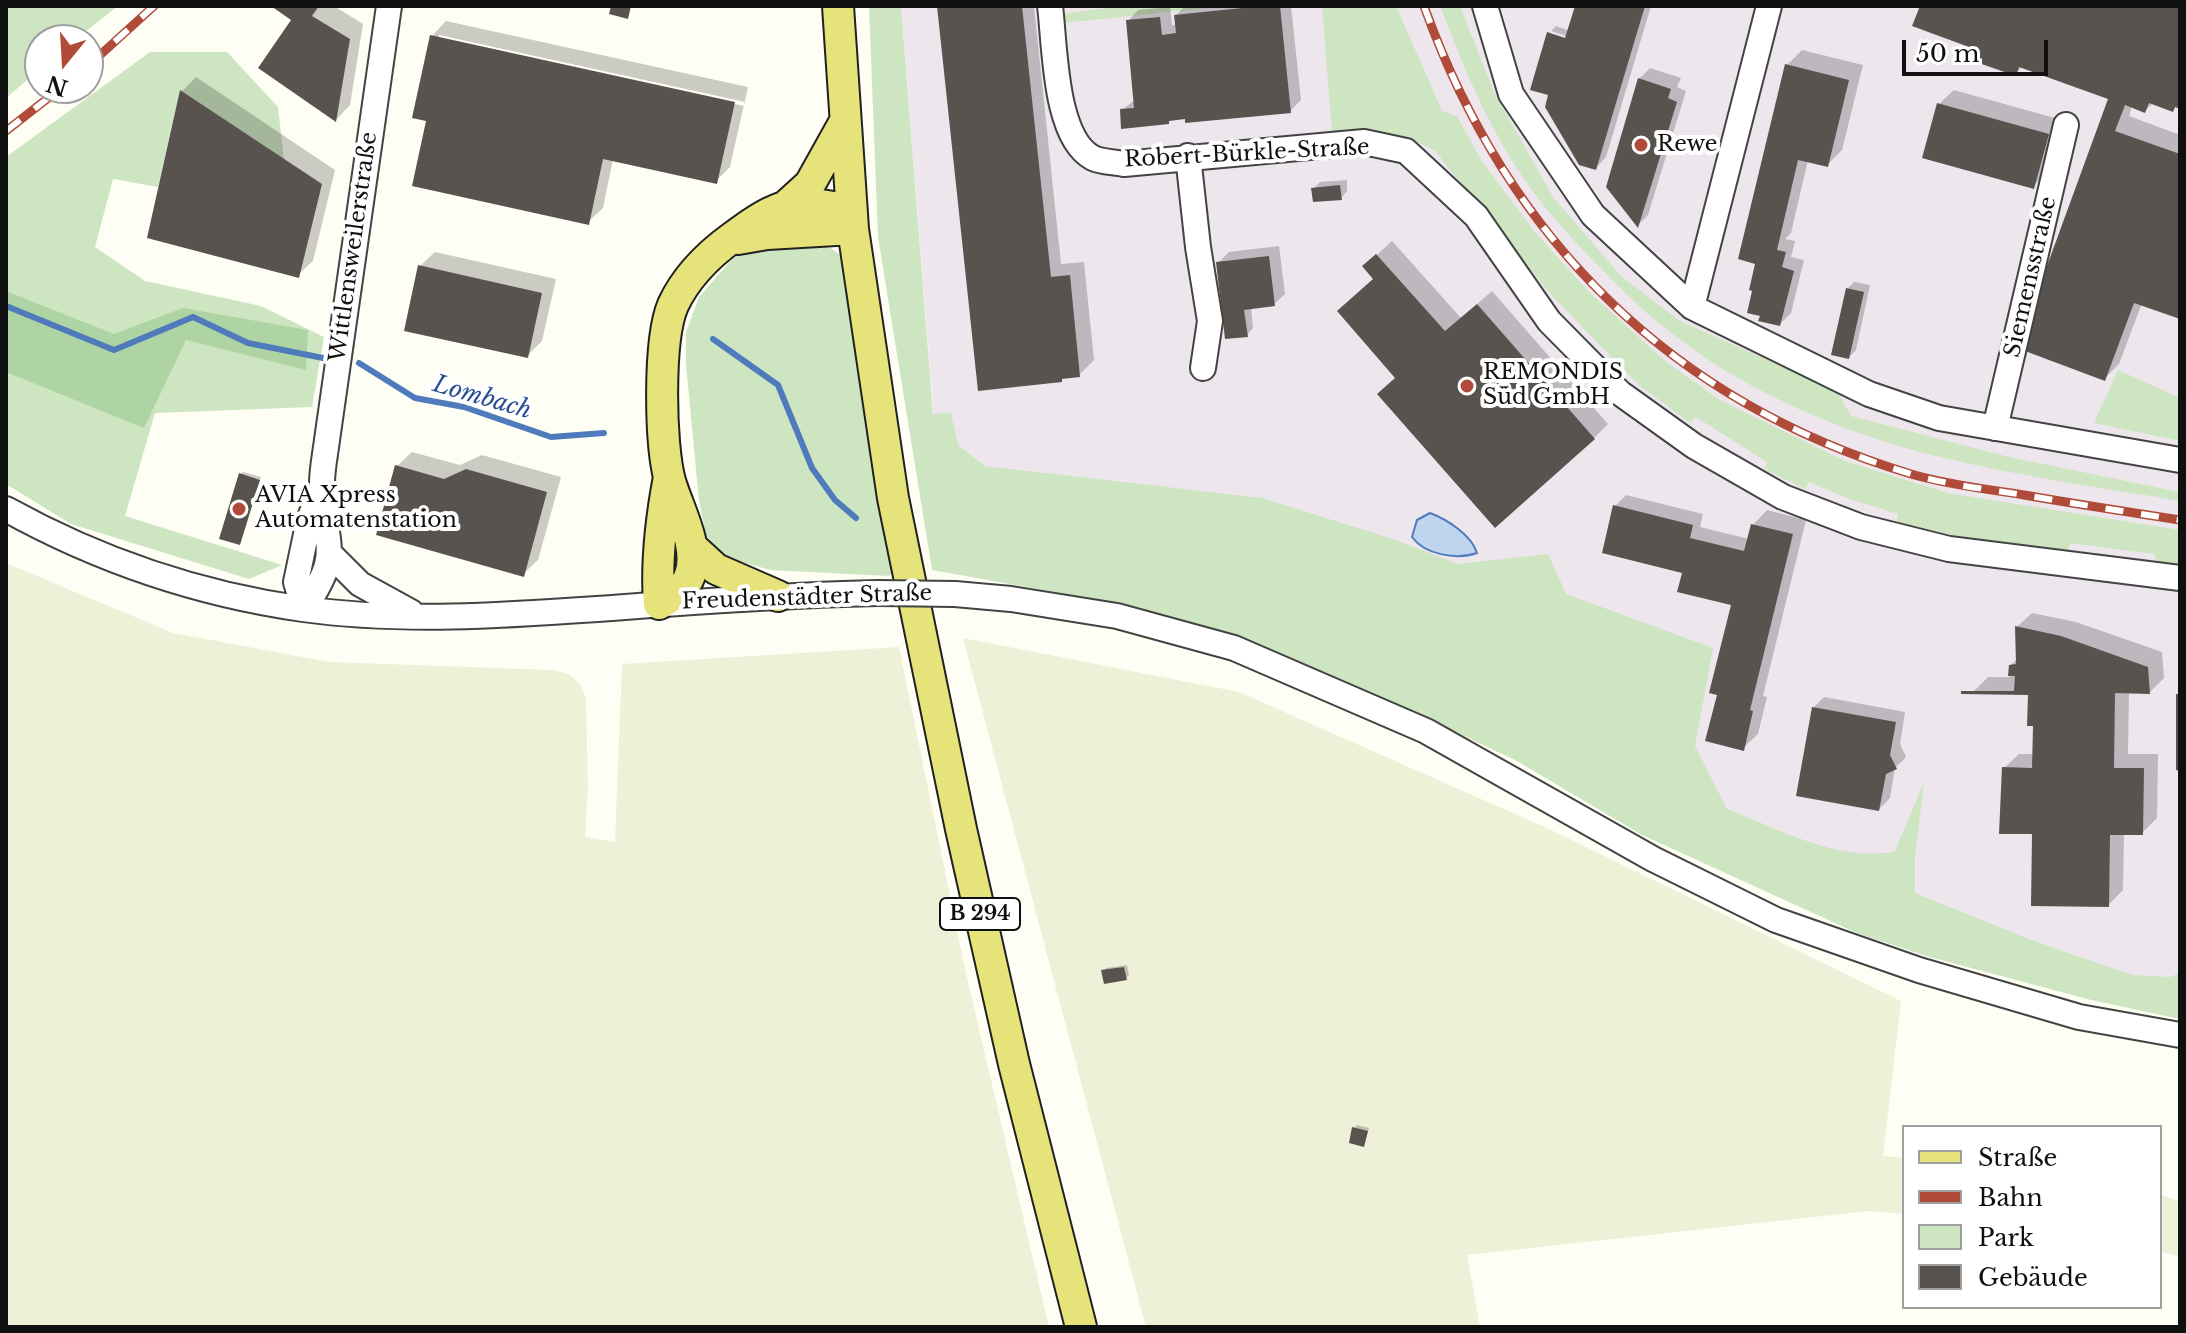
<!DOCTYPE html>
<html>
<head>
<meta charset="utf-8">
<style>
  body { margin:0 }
  #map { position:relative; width:2186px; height:1333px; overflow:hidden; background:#fefef5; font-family:"Libre Baskerville",serif }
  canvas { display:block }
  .frame { position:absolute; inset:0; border:8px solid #101010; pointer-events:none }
  .legend { position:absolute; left:1902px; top:1125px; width:260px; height:184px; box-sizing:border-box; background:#fff; border:2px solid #9f9f9f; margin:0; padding:10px 14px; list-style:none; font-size:24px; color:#101010 }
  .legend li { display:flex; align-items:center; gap:16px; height:40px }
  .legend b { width:40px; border:2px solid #9f9f9f }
  .north { position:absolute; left:24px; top:24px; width:80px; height:80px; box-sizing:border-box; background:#fff; border:2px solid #9f9f9f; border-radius:50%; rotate:198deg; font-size:22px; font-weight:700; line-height:32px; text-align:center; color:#101010 }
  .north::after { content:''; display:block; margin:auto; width:28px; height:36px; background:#b04b39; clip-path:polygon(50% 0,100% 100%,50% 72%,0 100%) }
  .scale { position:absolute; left:1902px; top:40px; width:146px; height:36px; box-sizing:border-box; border:4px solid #101010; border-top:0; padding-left:10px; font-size:24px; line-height:28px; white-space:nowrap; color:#101010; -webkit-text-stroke:6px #fff; paint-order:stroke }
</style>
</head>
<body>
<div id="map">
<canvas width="2186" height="1333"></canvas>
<div class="frame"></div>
<ul class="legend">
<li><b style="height:10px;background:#e7e37b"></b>Straße</li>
<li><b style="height:10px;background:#b04b39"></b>Bahn</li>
<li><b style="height:22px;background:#cde5c1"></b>Park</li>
<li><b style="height:22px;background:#58534e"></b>Gebäude</li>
</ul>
<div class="north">N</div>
<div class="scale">50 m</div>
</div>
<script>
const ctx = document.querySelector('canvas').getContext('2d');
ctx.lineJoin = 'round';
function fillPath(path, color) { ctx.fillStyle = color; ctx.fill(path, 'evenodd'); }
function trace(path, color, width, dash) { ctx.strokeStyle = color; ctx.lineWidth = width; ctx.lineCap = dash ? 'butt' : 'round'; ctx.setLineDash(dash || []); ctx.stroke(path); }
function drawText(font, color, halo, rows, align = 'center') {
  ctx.font = font + ' "Libre Baskerville",serif'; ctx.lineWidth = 8; ctx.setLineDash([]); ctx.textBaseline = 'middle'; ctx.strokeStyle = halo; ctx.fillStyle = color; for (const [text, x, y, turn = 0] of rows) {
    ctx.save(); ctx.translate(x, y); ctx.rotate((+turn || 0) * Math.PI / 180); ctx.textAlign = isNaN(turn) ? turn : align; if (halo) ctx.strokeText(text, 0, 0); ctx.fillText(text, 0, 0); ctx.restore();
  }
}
const industrial = new Path2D(`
  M901 6H2180V999L2048 978 1154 592 945 557Z`);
const farmland = new Path2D(`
  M6 563 173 633 330 662 552 670 569 674 580 684 586 699 588 790 585 837 615 842 622 664 899 647 965 969 1049 1327H6Z
  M963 638 1239 692 1549 829 1901 1001 1883 1156 1904 1158V1214L1869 1211 1467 1255 1480 1327H1146Z
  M2160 1194 2180 1202V1256L2160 1252Z`);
const green = new Path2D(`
  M6 6H118L75 40H40V69L6 98Z
  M869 6H901L933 414 951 413 958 445 985 466 1262 498 1396 540 1458 564 1548 554 1566 594 1713 648 1695 746 1727 809C1777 828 1841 864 1895 851L1924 782 1915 857V893L2031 940 2132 975 2170 977 2180 973V1019L2091 1000 1926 956 1857 933 1642 835 1515 760 1366 690 1205 630 1049 591 932 570 878 237Z
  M1122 6H1227L1063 23 1062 14Z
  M1322 6H1396L1442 111 1457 116 1481 160 1534 231 1588 291 1665 361 1720 400 1845 461 1948 493 2180 530V565L2156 562 2154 554 2070 543 2068 552 1957 536 1897 522 1898 514 1847 498 1809 482 1805 489 1764 469 1767 462 1696 417 1690 423 1640 386 1553 297 1435 151C1394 127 1375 135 1332 131Z
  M1440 6H1460L1494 92 1553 197 1621 276 1680 321 1806 377 1839 394 1851 416 2009 457 2180 492V501C2099 487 2016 476 1936 456 1846 434 1743 391 1670 332 1640 309 1613 281 1586 253 1556 222 1527 187 1505 149 1478 103 1459 55 1440 6Z
  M150 52H227L278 107 284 160 180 90 158 187 113 179 95 247 145 281 261 306 324 337 312 407 155 413 125 516 282 565 249 579 71 524 6 484V157Z
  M819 240 846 259 893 573 889 576 770 570 721 556 706 535 699 501 686 364V332L699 297 733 258 756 248Z
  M2118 370 2180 398V441L2094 423Z`);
const forest = new Path2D(`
  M6 291 114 334 183 308 308 330 306 370 186 340 144 428 6 372Z`);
const water = new Path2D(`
  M1430 513C1446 519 1472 535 1477 553 1457 560 1425 555 1412 537L1417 520Z`);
const shadow = new Path2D(`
  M274 6H334L363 24 350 105 336 120 294 19Z
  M939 6H1034L1061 264 1084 262 1094 360 1079 375 1065 376 1061 380Z
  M1185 6H1291L1301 100 1290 111 1187 117 1172 118 1168 122 1122 110 1136 99 1128 21 1138 10 1170 7 1172 25H1177L1176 15Z
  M1577 6H1651L1606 157 1596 168 1553 88 1549 33 1574 43 1576 39 1551 31 1556 26 1570 31Z
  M1922 6H2180V106L2177 105 2173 110 2153 103 2145 111 2132 106 2129 116 2180 135V317L2142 303 2119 364 2105 378 2112 98 2023 66 2015 74Z
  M446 21 748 87 730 167 716 181 613 159 603 208 588 222 428 120 432 36ZM439 35 745 102 744 106 439 39Z
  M1802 50 1863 65 1842 150 1827 165 1808 160 1791 233 1785 239 1795 241 1791 257 1804 260 1791 313 1780 324 1761 319 1787 65Z
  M1650 68 1681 78 1677 87 1686 91 1648 215 1638 225 1639 79Z
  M196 77 335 170 313 261 298 275 150 237 182 91Z
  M1954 90 2062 120 2048 172 2033 186 1939 104Z
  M1347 180V191L1341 198 1314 188 1320 182Z
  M1392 241 1461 318 1492 291 1608 424 1594 438 1397 377 1375 278 1365 266Z
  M1279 246 1285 294 1274 304 1251 307 1253 328 1247 335 1218 263 1229 252Z
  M435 252 556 279 542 341 527 356 420 266Z
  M1854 282 1870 285 1856 350 1849 357 1847 289Z
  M412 452 460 465 482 455 561 477 538 560 523 574 397 466Z
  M243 472 261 477 240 543V475Z
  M1626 495 1703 514 1700 527 1749 539 1753 525 1767 510 1806 520 1763 696 1767 697 1758 734 1743 748 1719 694 1733 604 1684 571 1615 506Z
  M2032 613 2076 622 2162 652 2164 678 2150 692 2129 691 2128 754H2158L2157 818 2142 833H2124L2123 890 2108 905 2004 768 2019 754H2034L2035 724 2030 693 1973 692 1988 677H2010V666L2017 659V627Z
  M1824 697 1905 712 1900 744 1906 757 1895 768 1890 798 1879 809 1813 708Z
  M1127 965 1129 975 1126 978 1104 971 1106 968Z
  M1357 1125 1369 1128 1364 1145 1354 1128Z`);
const stream = new Path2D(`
  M6 306 114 350 193 317 248 343 328 359
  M713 339 778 385 812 468 835 500 856 518
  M359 363 415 398 464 407 551 437 604 433`);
const building = new Path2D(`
  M271 6H319L312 16 350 39 336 122 258 68 291 20Z
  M611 6H631L628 19 609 14Z
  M937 6H1022L1051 277 1070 275 1080 377 1062 379V382L978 391Z
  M1262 6H1280L1291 113 1185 123V119L1169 121V124L1121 129 1120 109 1134 108 1126 20 1160 17 1162 35 1176 33 1174 15Z
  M1575 6H1645L1596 170 1579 165 1545 107 1548 95 1530 90 1547 32 1565 38Z
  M1920 6H2180V109L2175 107 2173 112 2149 103 2145 113 2125 105 2115 131 2180 154V319L2134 303 2105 381 2017 348 2108 99 2019 67 2016 76 1973 61 1977 50 1912 26Z
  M430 35 735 102 717 184 603 159 589 225 412 186 426 121 412 118Z
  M1785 64 1849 80 1828 167 1798 160 1777 250 1786 252 1782 267 1794 271 1780 326 1758 321 1760 316 1747 313 1752 291 1749 290 1755 264 1738 259Z
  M1638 78 1671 89 1668 98 1677 102 1638 228 1606 187Z
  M180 90 322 184 299 278 147 238Z
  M1937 103 2049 134 2034 189 1922 158Z
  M1340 185 1342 200 1313 202 1311 188Z
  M1376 254 1445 331 1477 304 1595 439 1495 528 1377 394 1395 378 1337 311 1373 279 1362 266Z
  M1269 256 1275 306 1244 310 1248 337 1225 339 1216 262Z
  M418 265 542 293 528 358 404 331Z
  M1846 288 1864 292 1849 359 1831 355Z
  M395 465 444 479 466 469 547 492 524 577 376 535Z
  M239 473 260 480 240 545 219 539Z
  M1613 505 1693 525 1690 538 1744 551 1751 524 1793 534 1750 710 1753 711 1744 751 1705 741 1717 695 1709 693 1731 605 1677 592 1682 573 1602 553Z
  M2015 626 2061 636 2148 667 2150 694 2115 693 2114 768H2144L2143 835H2110L2109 907 2031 906 2032 834H1999L2002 767 2032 768 2033 726H2027L2028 695 1961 694V691H2014L2015 676H2008L2009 665 2016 664Z
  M2176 694H2180V771L2176 770Z
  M1812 707 1896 722 1890 755 1897 769 1886 774 1879 811 1796 796Z
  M1124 967 1127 980 1104 984 1101 970Z
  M1352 1127 1368 1131 1364 1147 1349 1143Z`);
const minor = new Path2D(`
  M1050 6C1055 44 1054 138 1093 158 1101 162 1115 162 1124 164L1364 142 1406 151 1476 216 1549 321 1620 393 1694 446 1783 497 1861 527 1949 549 2180 578
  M1485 6 1511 94 1593 215 1692 307 1869 394 1939 418 2180 460
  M1188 156 1198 247 1210 321 1203 368
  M1692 307 1769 6
  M1995 428 2066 125
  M6 509C98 560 198 594 303 609 405 623 510 615 612 608 701 601 789 595 878 593
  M331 555 360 584 411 612
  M955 594 1011 599 1117 616 1234 648 1426 731 1653 859 1776 920 1919 970 2079 1017 2180 1035
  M304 609C342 553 326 550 322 490 321 474 325 456 327 440L389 6
  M304 609 296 582 309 520 320 492`);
const major = new Path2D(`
  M838 6 853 229 893 498 961 829 1014 1064 1081 1327
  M788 204 810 184 844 123
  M738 239 767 234 853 229
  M669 477C661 519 656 561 659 604 671 597 685 590 690 575 700 546 678 509 670 481 660 445 658 340 673 305 686 277 708 255 733 237 778 203 796 197 851 211
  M692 547 716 569 778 596`);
const rail = new Path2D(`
  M1424 6C1508 240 1672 402 1911 474 1948 485 1987 489 2024 495 2076 504 2128 512 2180 520
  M88 66 154 6
  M6 131 61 88`);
const minorBridge = new Path2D(`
  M878 593 955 594`);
const markers = [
  [1641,145,8,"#b04b39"],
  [1467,386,8,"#b04b39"],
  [239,509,8,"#b04b39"]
];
const shields = [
  [980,914,80]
];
const shieldNames = [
  ["B 294",980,914]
];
const poiNames = [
  ["Rewe",1657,145],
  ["REMONDIS",1483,373],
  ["Süd GmbH",1483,398],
  ["AVIA Xpress",255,496],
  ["Automatenstation",255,521]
];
const streetNames = [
  ["Robert-Bürkle-Straße",1247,154,-3],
  ["Wittlensweilerstraße",354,247,-82],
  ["Siemensstraße",2031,277,-77],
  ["Freudenstädter Straße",807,598,-2]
];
const waterNames = [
  ["Lombach",482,398,16]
];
fillPath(industrial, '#ede6ed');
fillPath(farmland, '#eef1d7');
fillPath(green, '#cde5c1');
fillPath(forest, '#afd4a3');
fillPath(water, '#bfd4ef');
trace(water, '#4f7bbd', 2);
fillPath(shadow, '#0003');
trace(stream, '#4f7bbd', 6);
fillPath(building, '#58534e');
trace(minor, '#434343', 28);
trace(major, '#212121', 34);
trace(minor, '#fff', 24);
trace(major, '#e7e37b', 30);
trace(rail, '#b04b39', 9);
trace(rail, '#fff', 6, [18]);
trace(minorBridge, '#434343', 28, []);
trace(minorBridge, '#fff', 24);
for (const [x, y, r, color] of markers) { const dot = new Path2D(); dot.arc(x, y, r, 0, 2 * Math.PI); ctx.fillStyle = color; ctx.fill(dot); trace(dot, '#fff', 3); }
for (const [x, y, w] of shields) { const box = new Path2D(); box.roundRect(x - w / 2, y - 16, w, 32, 6); ctx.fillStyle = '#fff'; ctx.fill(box); trace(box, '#101010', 2); }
drawText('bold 20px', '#101010', null, shieldNames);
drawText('22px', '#101010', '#fff', poiNames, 'left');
drawText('22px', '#101010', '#fff', streetNames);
drawText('italic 24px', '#284f93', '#fff', waterNames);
</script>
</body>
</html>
